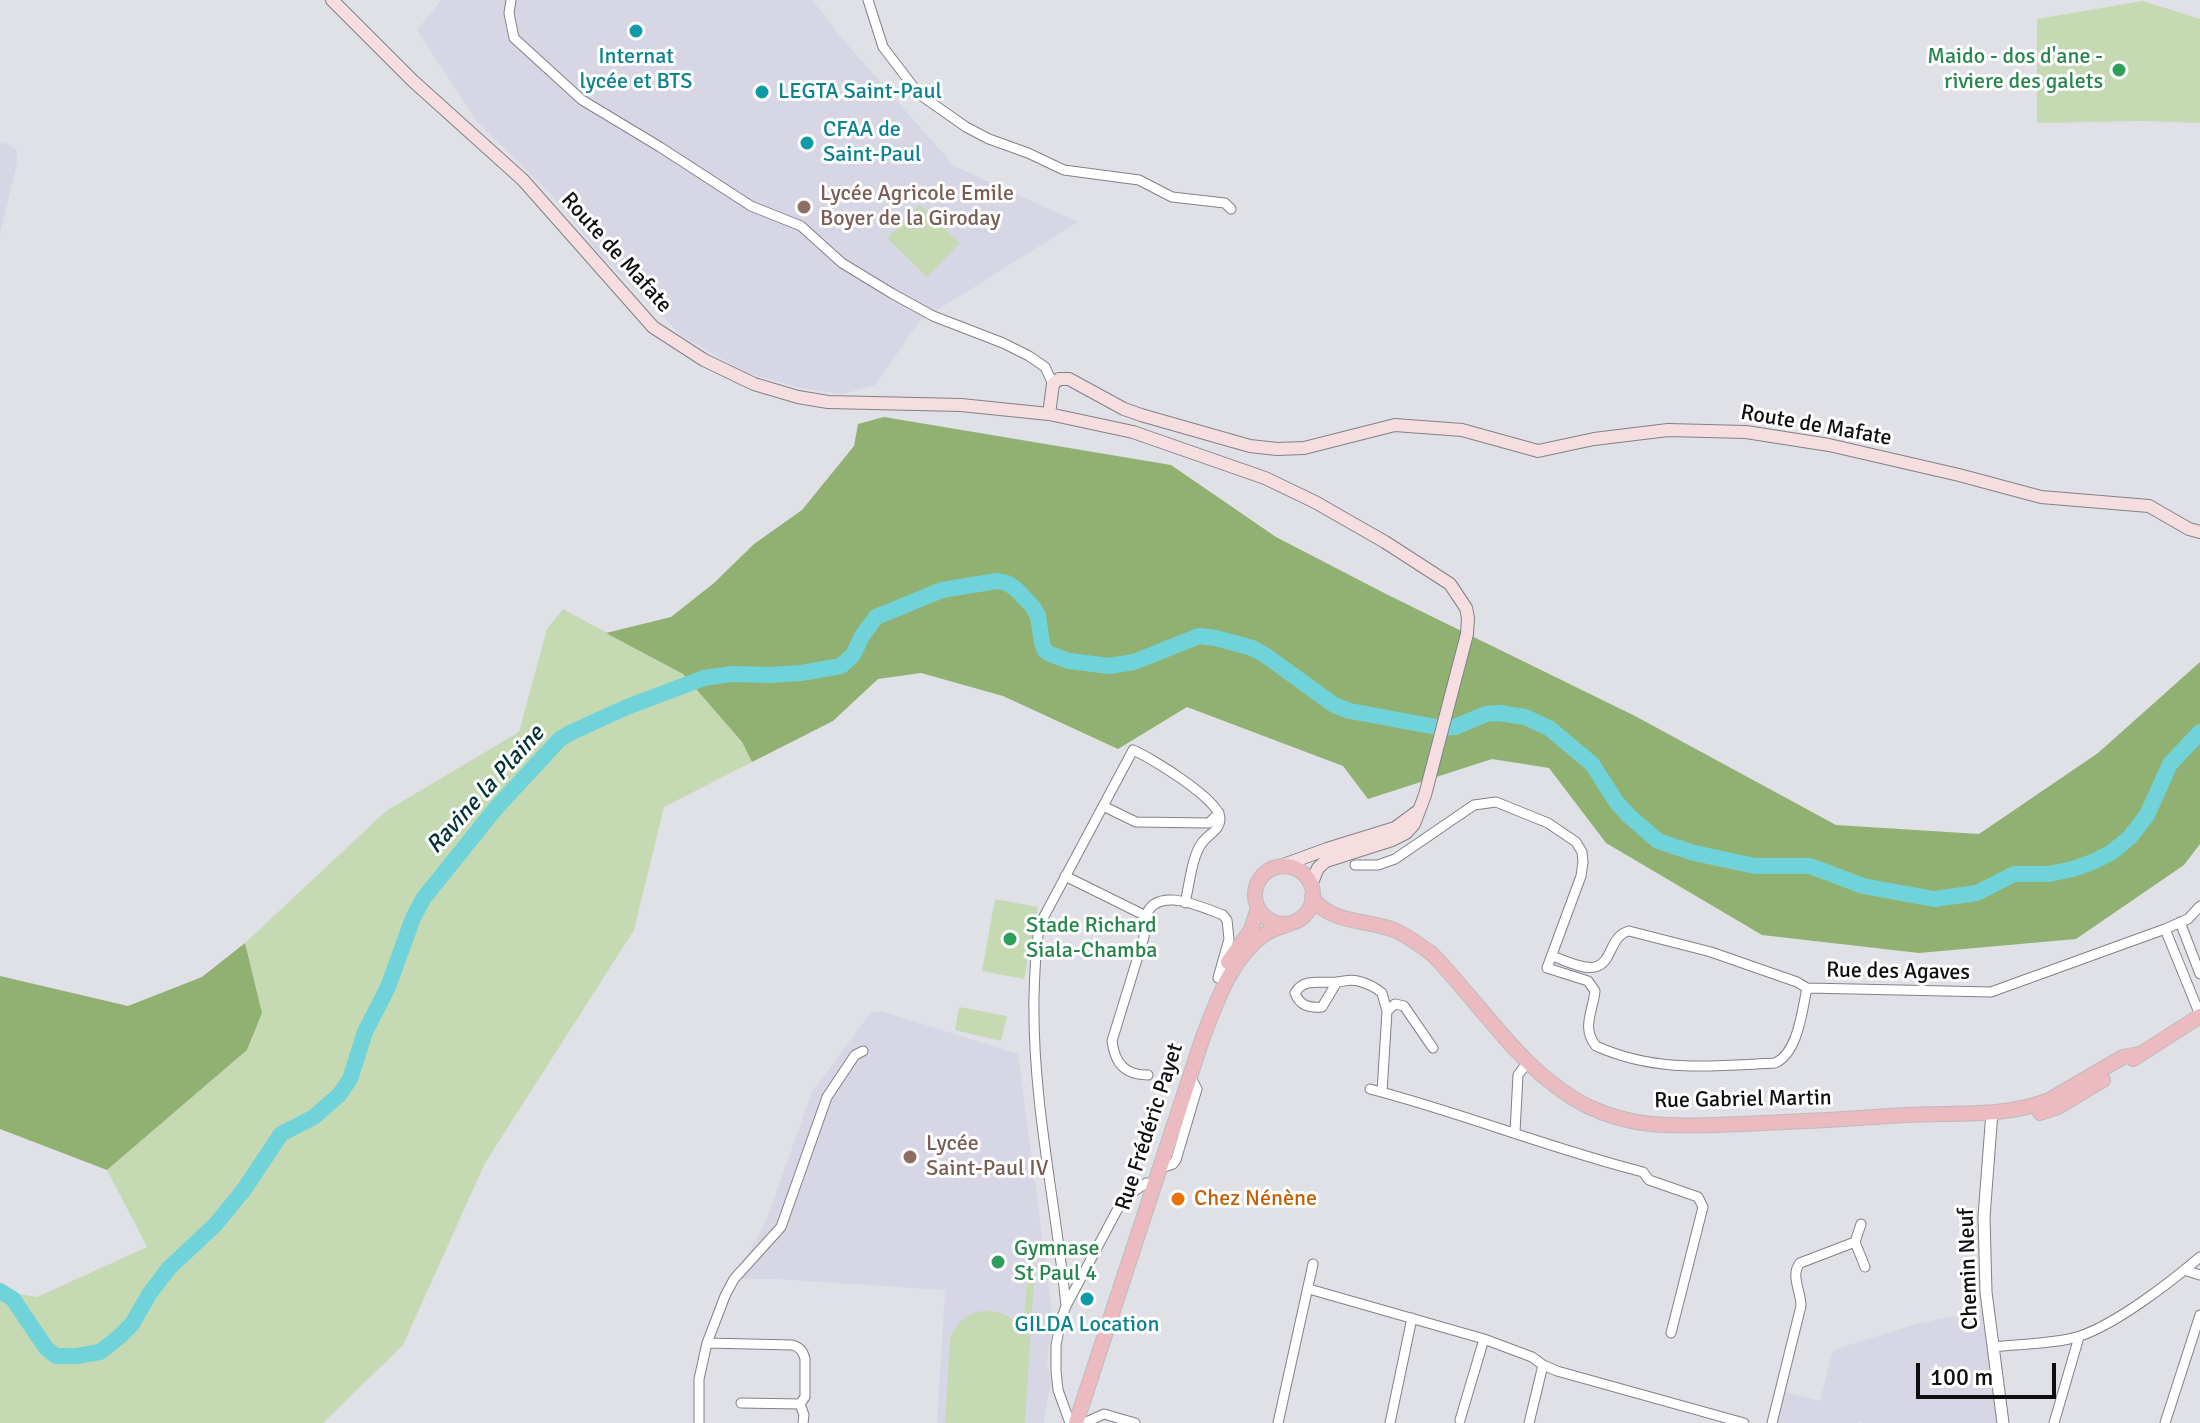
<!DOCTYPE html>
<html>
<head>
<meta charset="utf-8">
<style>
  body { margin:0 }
  #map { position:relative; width:2200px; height:1423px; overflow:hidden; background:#e0e0e7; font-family:Signika,sans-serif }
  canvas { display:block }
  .scale { position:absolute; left:1916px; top:1363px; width:140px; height:36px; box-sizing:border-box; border:4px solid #0f0f11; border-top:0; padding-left:10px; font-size:24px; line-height:28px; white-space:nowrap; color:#0f0f11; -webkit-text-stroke:6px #fff; paint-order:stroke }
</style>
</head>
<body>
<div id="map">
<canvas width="2200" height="1423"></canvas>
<div class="scale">100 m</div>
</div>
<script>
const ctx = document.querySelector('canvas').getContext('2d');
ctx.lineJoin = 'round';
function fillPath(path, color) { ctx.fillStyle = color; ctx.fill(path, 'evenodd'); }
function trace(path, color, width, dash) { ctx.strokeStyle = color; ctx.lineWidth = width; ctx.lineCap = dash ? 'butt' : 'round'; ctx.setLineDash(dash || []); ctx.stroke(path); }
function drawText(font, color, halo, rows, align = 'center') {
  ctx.font = font + ' Signika,sans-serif'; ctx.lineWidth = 6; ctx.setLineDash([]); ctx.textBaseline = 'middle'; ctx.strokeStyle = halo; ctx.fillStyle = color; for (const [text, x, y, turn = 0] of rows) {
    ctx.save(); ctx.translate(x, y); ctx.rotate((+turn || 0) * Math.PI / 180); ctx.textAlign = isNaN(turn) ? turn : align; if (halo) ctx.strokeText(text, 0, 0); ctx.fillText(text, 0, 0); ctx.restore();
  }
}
const built = new Path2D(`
  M441 0H812L840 36 954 166 1078 222 920 321 875 385 843 394 806 389 746 373 682 336 600 255 550 193 477 122 417 30Z
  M0 143 8 144 17 150V163L0 234Z
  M881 1011 1018 1054 1051 1305 1052 1323 1047 1362 1051 1383 1043 1423H937L945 1290 775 1279H734L766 1221 812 1092 871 1012Z
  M1988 1309 2003 1423H1863L1860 1421 1858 1423H1777L1785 1392 1820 1401 1833 1350 1916 1324Z`);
const green = new Path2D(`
  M2143 1 2200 19V123L2145 121 2037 123V19Z
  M920 205 960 243 927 277 887 238Z
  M563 609 683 674 742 742 752 762 664 807 634 930 485 1163 403 1345 323 1423H0V1291L37 1297 147 1247 107 1170 247 1050 262 1013 245 943 386 811 519 732 547 629Z
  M995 899 1038 907 1024 979 982 971Z
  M959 1007 1007 1016 1001 1041 955 1030Z
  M1027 1281H1034L1025 1423H945L950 1339C962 1304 1003 1302 1023 1330Z`);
const forest = new Path2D(`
  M884 417 1171 465 1276 537 1388 595 1635 716 1836 825 1979 834 2098 753 2200 662V844L2184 865 2076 939 1919 953 1762 935 1606 843 1549 768 1492 759 1368 799 1343 766 1187 707 1118 749 1003 696 921 673 878 679 833 721 752 762 742 742 683 674 606 633 671 617 714 583 754 544 802 510 854 446 858 424Z
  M245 943 262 1013 247 1050 107 1170 0 1129V976L128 1006 202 977Z`);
const river = new Path2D(`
  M0 1291 13 1299 46 1348 56 1356H76L100 1352 119 1337 132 1324 150 1293 169 1268 215 1225 243 1191 281 1134 314 1117 339 1095 350 1079 365 1032 388 987 413 918 423 899 496 808 560 739 572 732 627 707 704 678 732 674 770 675 801 673 841 666 853 655 862 636 876 617 942 590 997 581 1007 583 1016 589 1033 607 1038 616 1042 643 1045 651 1050 654 1069 661 1109 666 1134 662 1199 636 1216 638 1252 648 1265 655 1334 705 1350 711 1442 728 1455 727 1486 714 1499 713 1525 717 1549 728 1592 764 1617 803 1629 816 1658 841 1694 853 1755 866H1810L1863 886 1934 899 1977 893 2014 874H2049L2073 869 2095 861 2112 852 2130 837 2147 815 2170 764 2200 732`);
const minor = new Path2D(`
  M511 0 509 13 514 38 582 100 660 147 751 206 801 226 842 263 893 294 933 316 1003 343 1029 356 1045 367 1053 384
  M868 0 883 47 919 94 966 127 989 139 1028 153 1064 170 1139 180 1172 197 1225 203 1231 209
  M1103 806 1136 822 1209 823 1219 813
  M1355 865H1378L1395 859 1474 805 1496 802 1548 823 1576 842 1582 852 1583 862 1581 876 1547 968 1588 981 1595 991C1593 1011 1581 1028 1596 1046 1656 1073 1711 1066 1775 1063 1798 1053 1802 1011 1807 988
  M1065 876 1146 916
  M2180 922 2200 974
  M2165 929 2200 1015
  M1552 956C1564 960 1583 970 1595 967 1613 963 1609 936 1629 931L1711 952 1797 982 1807 988 1991 992 2165 929 2188 919 2200 906
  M1337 982 1322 1007C1309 1008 1300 1006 1295 993 1304 977 1322 984 1338 982 1345 981 1350 979 1358 981 1366 983 1375 987 1382 993L1387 1011 1382 1092
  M1387 1011 1395 1004 1404 1006 1433 1048
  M1148 1075C1125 1075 1115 1064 1112 1041L1144 937C1144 931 1143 924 1145 918 1155 884 1201 907 1223 915L1227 920 1229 939 1218 978
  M1370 1089C1463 1113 1551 1149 1643 1172L1649 1180 1698 1197 1703 1207 1671 1333
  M1515 1132 1518 1075 1527 1063
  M1161 1168 1173 1164 1176 1160 1197 1089 1190 1076
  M1861 1224 1855 1242 1865 1267
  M2184 1270 2200 1275
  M1309 1289 1484 1339 1532 1357 1543 1365 1557 1371 1744 1423
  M1066 1306C1056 1203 1032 1101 1034 996 1035 972 1035 948 1040 924L1133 750C1150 757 1220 800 1220 818 1220 831 1208 834 1202 843 1192 855 1189 887 1185 903
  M707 1343 792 1345C800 1347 803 1351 805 1359V1397L800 1404 804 1415 803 1423
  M1993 1347C2018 1344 2057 1344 2080 1336 2116 1324 2171 1282 2200 1257
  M741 1403 800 1404
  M1460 1420 1484 1339
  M699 1423V1379L707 1343 725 1296 734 1279 781 1227 827 1097 855 1055 863 1051
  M1070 1423 1058 1390 1056 1371V1345L1061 1320 1066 1306 1123 1199 1146 1183 1155 1184
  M1084 1423 1104 1414 1135 1423
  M1278 1423 1313 1264
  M1390 1423 1412 1318
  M1529 1423 1543 1365
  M1772 1423 1801 1306C1801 1291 1790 1275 1800 1263L1855 1242
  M2054 1423 2079 1337
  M2165 1423 2200 1315`);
const tertiary = new Path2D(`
  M1992 1112 1984 1217 1986 1292 2003 1423`);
const secondary = new Path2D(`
  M332 0 413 81 523 180 653 327 704 360 754 384 798 397 828 402 961 405 1049 414 1133 432 1265 478 1315 502 1385 542 1450 584 1466 608 1468 618 1467 634 1425 795 1414 824 1406 833 1392 840 1326 861 1318 868 1311 885
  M1049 414 1053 384 1059 379H1069L1124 409 1141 415 1250 446 1277 449 1304 448 1395 425 1462 430 1538 451 1594 439 1668 430 1746 432 1829 445 1959 475 2041 497 2149 506 2189 529 2200 532
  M1278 867 1327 849 1395 828 1418 811`);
const primary = new Path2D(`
  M1255 895a29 29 0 1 1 58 0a29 29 0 1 1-58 0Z
  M1312 897C1330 924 1366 919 1394 930 1408 936 1420 945 1432 954 1483 1006 1521 1072 1587 1106 1606 1115 1630 1122 1651 1124 1681 1127 1712 1125 1742 1124 1797 1122 1851 1119 1905 1115 1953 1112 2004 1118 2049 1100L2123 1057 2139 1054
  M1228 962 1251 930 1258 908
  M2133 1059 2200 1016
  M2040 1113 2058 1107 2103 1080
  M1076 1423 1203 1037C1217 1001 1231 958 1265 934 1274 928 1285 926 1294 922`);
const markers = [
  [636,31,8,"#0f9aa8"],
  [2119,70,8,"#2e9e5b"],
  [762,92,8,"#0f9aa8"],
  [807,143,8,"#0f9aa8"],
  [804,207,8,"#8d6e63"],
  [1010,939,8,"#2e9e5b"],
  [910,1157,8,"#8d6e63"],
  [1178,1199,8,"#e8710a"],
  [998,1262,8,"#2e9e5b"],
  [1087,1299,8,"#0f9aa8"]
];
const cultureNames = [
  ["Internat",636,57],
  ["lycée et BTS",636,82],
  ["LEGTA Saint-Paul",778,92,"left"],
  ["CFAA de",823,130,"left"],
  ["Saint-Paul",823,155,"left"],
  ["GILDA Location",1087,1325]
];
const leisureNames = [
  ["Maido - dos d'ane -",2103,57,"right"],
  ["riviere des galets",2103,82,"right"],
  ["Stade Richard",1026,926],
  ["Siala-Chamba",1026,951],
  ["Gymnase",1014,1249],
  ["St Paul 4",1014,1274]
];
const educationNames = [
  ["Lycée Agricole Emile",820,194],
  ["Boyer de la Giroday",820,219],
  ["Lycée",926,1144],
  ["Saint-Paul IV",926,1169]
];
const streetNames = [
  ["Route de Mafate",616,253,48],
  ["Route de Mafate",1816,426,10],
  ["Rue des Agaves",1898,972,1],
  ["Rue Gabriel Martin",1743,1100,-1],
  ["Rue Frédéric Payet",1150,1127,-72],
  ["Chemin Neuf",1969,1269,-92]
];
const foodNames = [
  ["Chez Nénène",1194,1199]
];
const waterNames = [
  ["Ravine la Plaine",486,790,-48]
];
fillPath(built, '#d7d6e5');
fillPath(green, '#c5dab3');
fillPath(forest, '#91b173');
trace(river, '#70d3da', 16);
trace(minor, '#818187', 11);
trace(tertiary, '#818187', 13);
trace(secondary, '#818187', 14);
trace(primary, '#bcbcbc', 16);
trace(minor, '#fff', 9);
trace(tertiary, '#fff', 11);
trace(secondary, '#f5dde0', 12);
trace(primary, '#ebbbc1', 14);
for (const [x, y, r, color] of markers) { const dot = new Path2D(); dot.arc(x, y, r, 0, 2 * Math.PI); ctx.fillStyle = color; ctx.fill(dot); trace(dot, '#fff', 3); }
drawText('22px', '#0d838f', '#fff', cultureNames);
drawText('22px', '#27864d', '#fff', leisureNames, 'left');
drawText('22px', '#785e54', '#fff', educationNames, 'left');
drawText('22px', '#0f0f11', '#fff', streetNames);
drawText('22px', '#c56008', '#fff', foodNames, 'left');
drawText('italic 24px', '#003235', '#fff', waterNames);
</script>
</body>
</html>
